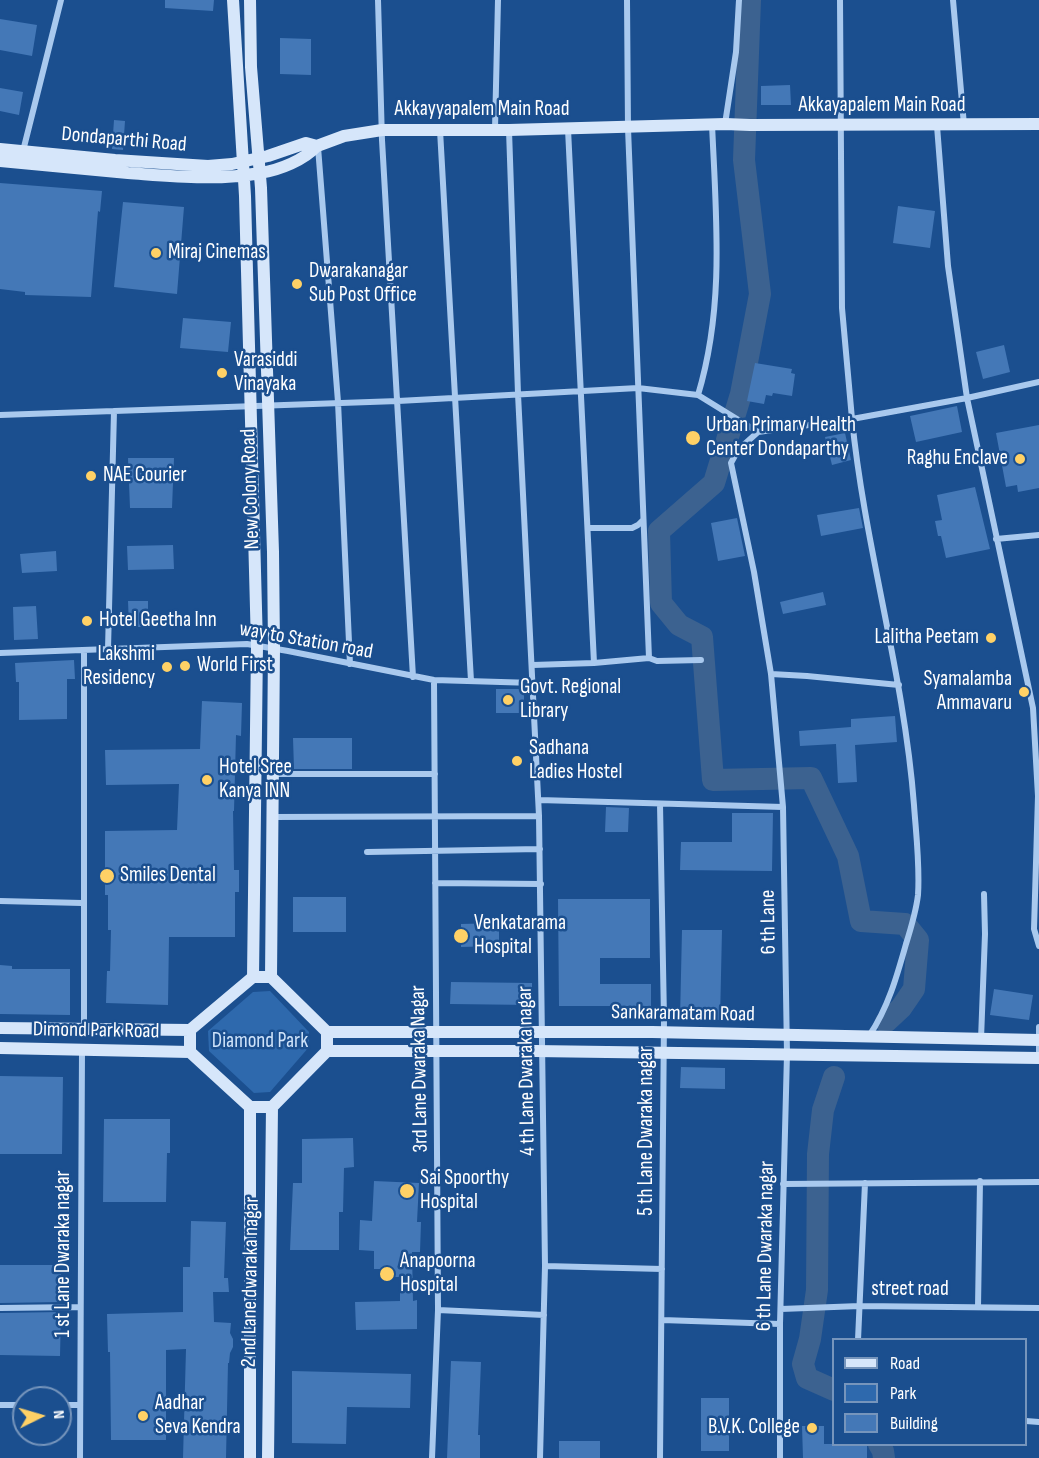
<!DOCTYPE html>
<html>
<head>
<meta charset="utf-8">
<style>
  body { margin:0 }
  #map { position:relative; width:1039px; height:1458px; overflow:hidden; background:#1b4f8f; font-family:"Sofia Sans Condensed",sans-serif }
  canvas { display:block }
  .legend { position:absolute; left:832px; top:1338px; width:195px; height:108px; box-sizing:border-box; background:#1b4f8f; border:2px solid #7695bc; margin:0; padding:8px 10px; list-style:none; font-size:18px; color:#fff }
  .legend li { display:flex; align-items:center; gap:12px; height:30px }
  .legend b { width:30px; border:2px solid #7695bc }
  .north { position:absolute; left:12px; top:1386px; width:60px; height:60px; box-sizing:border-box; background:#1b4f8f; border:2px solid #7695bc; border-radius:50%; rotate:85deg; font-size:16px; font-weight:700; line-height:24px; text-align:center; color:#fff }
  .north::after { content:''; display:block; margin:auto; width:21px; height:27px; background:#ffd166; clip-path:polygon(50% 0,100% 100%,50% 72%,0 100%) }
</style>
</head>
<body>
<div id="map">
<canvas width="1039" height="1458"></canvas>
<ul class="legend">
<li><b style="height:8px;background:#d6e6fa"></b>Road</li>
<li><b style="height:16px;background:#2e69ad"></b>Park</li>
<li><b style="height:16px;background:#4478b7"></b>Building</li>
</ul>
<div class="north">N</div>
</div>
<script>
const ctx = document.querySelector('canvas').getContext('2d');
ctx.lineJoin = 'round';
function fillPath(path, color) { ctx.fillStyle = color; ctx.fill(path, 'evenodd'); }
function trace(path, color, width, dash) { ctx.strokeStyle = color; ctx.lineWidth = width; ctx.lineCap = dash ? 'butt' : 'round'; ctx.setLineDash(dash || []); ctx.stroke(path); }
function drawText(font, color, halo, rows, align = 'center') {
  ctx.font = font + ' "Sofia Sans Condensed",sans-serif'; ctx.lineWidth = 5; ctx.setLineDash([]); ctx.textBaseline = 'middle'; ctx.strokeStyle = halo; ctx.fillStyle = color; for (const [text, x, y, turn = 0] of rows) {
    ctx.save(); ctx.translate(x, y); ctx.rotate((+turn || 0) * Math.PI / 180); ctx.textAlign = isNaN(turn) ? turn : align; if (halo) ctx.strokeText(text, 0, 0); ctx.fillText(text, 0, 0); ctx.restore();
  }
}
const green = new Path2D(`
  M270 991 309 1032V1047L270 1092 254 1093 209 1051 208 1031 253 992Z`);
const river = new Path2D(`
  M750 0 744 160 760 294 741 394 714 483 659 531 661 603 679 625 702 637 713 780 811 778 848 856 861 921 905 924 918 940 914 989 901 1008 886 1022
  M834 1390 807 1378 803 1364 810 1339 817 1290 818 1154 823 1110 834 1077
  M879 1444 883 1451 884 1458`);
const building = new Path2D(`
  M165 0H214L213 11 165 8Z
  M0 19 37 25 32 56 0 50Z
  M280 38 311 39V75L280 74Z
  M790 85 791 105H761V86Z
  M0 88 23 92 19 115 0 111Z
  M114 120 125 121 123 150 112 149Z
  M0 183 102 191 100 212 98 211 91 297 25 295V292L0 289Z
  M123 202 184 207 177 294 114 287Z
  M898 206 935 211 930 248 893 243Z
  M183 318 231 322 228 352 180 348Z
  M1004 345 1010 372 983 379 976 352Z
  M755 363 792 369 791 373 795 374 792 396 773 393 772 396 766 395 764 404 747 401Z
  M957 406 962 432 916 442 910 416Z
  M1039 425V488L1018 492 1017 485 1006 487 996 433Z
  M845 433 851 460 832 465 825 437Z
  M128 458H174L172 508H130Z
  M975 487 990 549 946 558 941 536H938L935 521 942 520 937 495Z
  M859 508 863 528 821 536 817 515Z
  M737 518 745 556 718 561 711 523Z
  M173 545 174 569 128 570 127 546Z
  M56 551 57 571 22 573 20 554Z
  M823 592 826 605 783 614 780 602Z
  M128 601H148V627H129Z
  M36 606 38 639 14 640 13 607Z
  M74 660 75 679H67V719L19 720V682H16L15 663Z
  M496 689H524V713H496Z
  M202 701 242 703 241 736 236 735 234 811H233L234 870H239V892H235V937H169L168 1005 106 1003 107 971H110L111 930H108V895H105V831L177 830 179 784 106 785 105 750 200 749Z
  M895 716 897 742 855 745 857 782 838 783 836 744 800 746 799 731 851 727V719Z
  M293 738H352V769H294Z
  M606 807 629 808 628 832H605Z
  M732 813H773L772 871 680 870 681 842H732Z
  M293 897H346V932H293Z
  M558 899H650V958H600V984H651V1006H559Z
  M499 923V946L461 947V924Z
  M682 930H722L720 1020 680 1019Z
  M0 965 12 966V969H70V1015L0 1014Z
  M451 982 532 983V1005L450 1004Z
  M994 989 1033 995 1029 1020 990 1015Z
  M681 1067 725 1068V1089L680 1088Z
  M0 1076 63 1077 62 1154H0Z
  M104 1119H170V1153H167L166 1202H103Z
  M353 1138 354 1167 344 1168 343 1212H339V1250H290L293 1183H302V1139Z
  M374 1181 419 1183 417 1222H421L420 1252H412L413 1301 417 1300V1329L356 1330 355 1302 400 1301V1277H387V1269H374V1251L359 1250 360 1220 372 1221Z
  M191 1221 226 1222 224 1278H228L229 1292H213L214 1322 231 1323 230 1333 233 1339V1347L230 1353 229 1363H228L226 1458H183L186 1349 166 1350V1440H111L110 1352H108L107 1314 183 1312V1267H190Z
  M0 1265H61V1302L0 1303Z
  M61 1312 60 1356 0 1355V1313Z
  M451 1361 481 1362 478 1435H480V1458H447Z
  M292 1371 411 1374 410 1408 347 1407 346 1444 292 1443Z
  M701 1398H729V1451H701Z
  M802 1426H824V1444H867V1458H803Z
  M559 1441H600V1458H559Z`);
const minor = new Path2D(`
  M378 0 382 140 413 677
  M627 0 628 128 649 658
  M840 0 842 308 852 419 967 398 948 266 937 126
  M953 0 964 125
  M725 124 736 52 739 0
  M495 129 498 0
  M568 129 594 663
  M440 130 471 681
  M509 130 518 394 539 816 545 1266 540 1458
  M318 147 338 402 350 664
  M23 151 61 0
  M1039 382 967 398 1033 708 1038 796 1034 929 1039 946
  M698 395C725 306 716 216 712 124
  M114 411 398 401 638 388 698 395 758 432 852 419C865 549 904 674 914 805 916 834 920 865 918 895 916 912 911 928 906 944 897 976 888 1008 869 1036
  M0 415 114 411 108 649
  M758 432 738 450 731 463 754 572 771 674 783 807 787 1054 780 1324V1458
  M588 528H632L638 525 642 521
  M996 539 1039 535
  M84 650V1028
  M0 653 247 644 288 651 434 680 534 683
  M533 665 594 663 649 658 657 661 701 660
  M771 674 807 676 899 685
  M273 774H435
  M539 800 783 807
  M660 804 664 1019 660 1458
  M273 817 539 816
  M367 852 540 849
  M435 883 541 884
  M0 901 82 903
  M1039 1027V1054
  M981 1039 985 934 984 894
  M783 1184 1039 1182
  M545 1266 662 1269
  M978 1307 980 1181
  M0 1308 80 1307
  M781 1309 860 1306 1039 1308
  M438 1310 544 1315
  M662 1320 780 1324
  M858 1340 865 1183
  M0 1405H24
  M60 1405H80
  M1026 1421 1039 1422
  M80 1458 82 1050
  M432 1458 438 1310 434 680`);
const secondary = new Path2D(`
  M233 0 245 196 257 646 253 977
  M250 0 251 67 261 188 273 552 274 648 271 977
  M0 149 115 160 208 166 232 164 268 156 306 143 317 146 344 136 382 130H509L725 124 750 125 1039 124
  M0 161C43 165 85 169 128 173 171 176 217 181 260 173 280 170 304 160 317 146
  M253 977H271L327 1032V1051L272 1107H250L190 1052V1030Z
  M0 1028 190 1030
  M327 1032H652L1039 1040
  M0 1048 190 1052
  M327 1051H535L1039 1058
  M250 1458V1107
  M268 1458 272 1107`);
const markers = [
  [156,253,6,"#ffd166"],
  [297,284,6,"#ffd166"],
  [222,373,6,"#ffd166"],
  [693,438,8,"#ffd166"],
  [1020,459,6,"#ffd166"],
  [91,476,6,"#ffd166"],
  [87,621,6,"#ffd166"],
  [991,638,6,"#ffd166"],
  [185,666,6,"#ffd166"],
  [167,667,6,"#ffd166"],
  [1024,692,6,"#ffd166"],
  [508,700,6,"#ffd166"],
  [517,761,6,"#ffd166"],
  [207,780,6,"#ffd166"],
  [107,876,8,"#ffd166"],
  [461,936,8,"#ffd166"],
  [407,1191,8,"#ffd166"],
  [387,1274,8,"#ffd166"],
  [143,1416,6,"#ffd166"],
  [812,1428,6,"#ffd166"]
];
const streetNames = [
  ["Akkayapalem Main Road",882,106],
  ["Akkayyapalem Main Road",482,110],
  ["Dondaparthi Road",124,140,5],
  ["New Colony Road",251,489,-92],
  ["way to Station road",306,641,10],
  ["6 th Lane",769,922,-91],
  ["Sankaramatam Road",683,1014,1],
  ["Dimond Park Road",96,1031,1],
  ["3rd Lane Dwaraka Nagar",420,1069,-91],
  ["4 th Lane Dwaraka nagar",527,1071,-91],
  ["5 th Lane Dwaraka nagar",647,1131,-90],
  ["6 th Lane Dwaraka nagar",766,1246,-89],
  ["1 st Lane Dwaraka nagar",64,1254,-90],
  ["2 nd Lane dwaraka nagar",251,1282,-89],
  ["street road",910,1290]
];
const poiNames = [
  ["Miraj Cinemas",168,253],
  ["Dwarakanagar",309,272],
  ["Sub Post Office",309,296],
  ["Varasiddi",234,361],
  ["Vinayaka",234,385],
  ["Urban Primary Health",706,426],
  ["Center Dondaparthy",706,450],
  ["Raghu Enclave",1008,459,"right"],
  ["NAE Courier",103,476],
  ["Hotel Geetha Inn",99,621],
  ["Lalitha Peetam",979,638,"right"],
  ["Lakshmi",155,655,"right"],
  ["Residency",155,679,"right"],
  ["World First",197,666],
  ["Syamalamba",1012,680,"right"],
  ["Ammavaru",1012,704,"right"],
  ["Govt. Regional",520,688],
  ["Library",520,712],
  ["Sadhana",529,749],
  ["Ladies Hostel",529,773],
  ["Hotel Sree",219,768],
  ["Kanya INN",219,792],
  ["Smiles Dental",120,876],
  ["Venkatarama",474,924],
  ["Hospital",474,948],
  ["Sai Spoorthy",420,1179],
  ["Hospital",420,1203],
  ["Anapoorna",400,1262],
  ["Hospital",400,1286],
  ["Aadhar",155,1404],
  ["Seva Kendra",155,1428],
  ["B.V.K. College",800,1428,"right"]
];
const parkNames = [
  ["Diamond Park",260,1042]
];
fillPath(green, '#2e69ad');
trace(river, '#3c6290', 22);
fillPath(building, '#4478b7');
trace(minor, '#a9c9ee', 6);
trace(secondary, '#d6e6fa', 12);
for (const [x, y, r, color] of markers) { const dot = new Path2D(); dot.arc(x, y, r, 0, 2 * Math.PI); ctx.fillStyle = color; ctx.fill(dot); trace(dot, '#1b4f8f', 2); }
drawText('21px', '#fff', '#1b4f8f', streetNames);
drawText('21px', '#fff', '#1b4f8f', poiNames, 'left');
drawText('21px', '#cfe3fa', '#1b4f8f', parkNames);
</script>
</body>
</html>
